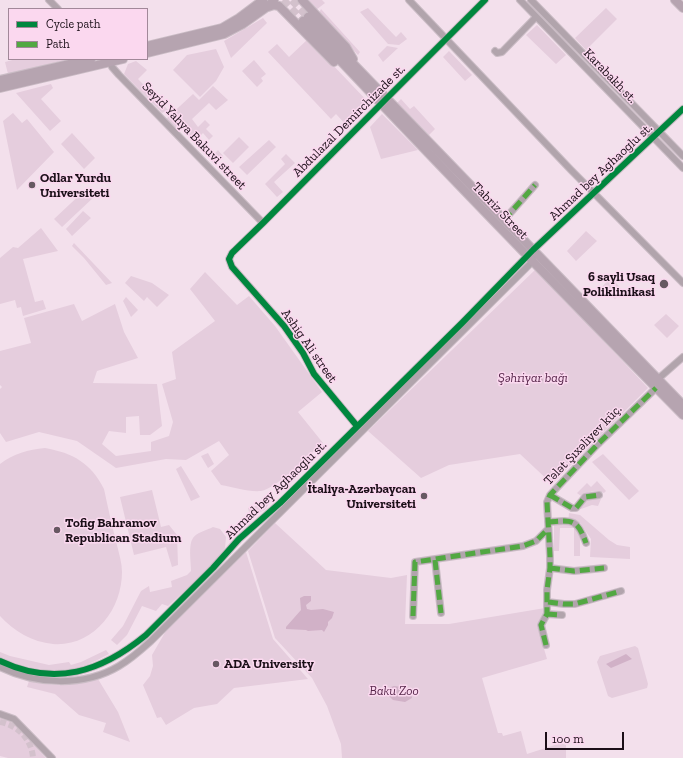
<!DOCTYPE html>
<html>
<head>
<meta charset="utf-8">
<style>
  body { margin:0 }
  #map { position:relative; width:683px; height:758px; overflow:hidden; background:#f3e0ec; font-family:"Zilla Slab",serif }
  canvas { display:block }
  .legend { position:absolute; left:8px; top:8px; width:140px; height:52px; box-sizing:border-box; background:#fbd8ef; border:1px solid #a18899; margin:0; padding:5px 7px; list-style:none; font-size:12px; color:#1b0f18 }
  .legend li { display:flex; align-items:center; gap:8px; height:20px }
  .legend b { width:20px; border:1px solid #a18899 }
  .scale { position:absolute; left:545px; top:732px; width:79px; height:18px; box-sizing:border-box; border:2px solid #1b0f18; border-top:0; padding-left:5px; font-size:12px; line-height:14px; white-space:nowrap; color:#1b0f18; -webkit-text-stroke:3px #fbd8ef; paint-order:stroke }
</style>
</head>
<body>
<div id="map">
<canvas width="683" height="758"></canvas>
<ul class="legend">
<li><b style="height:5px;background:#00873e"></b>Cycle path</li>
<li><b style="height:5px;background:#52a842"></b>Path</li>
</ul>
<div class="scale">100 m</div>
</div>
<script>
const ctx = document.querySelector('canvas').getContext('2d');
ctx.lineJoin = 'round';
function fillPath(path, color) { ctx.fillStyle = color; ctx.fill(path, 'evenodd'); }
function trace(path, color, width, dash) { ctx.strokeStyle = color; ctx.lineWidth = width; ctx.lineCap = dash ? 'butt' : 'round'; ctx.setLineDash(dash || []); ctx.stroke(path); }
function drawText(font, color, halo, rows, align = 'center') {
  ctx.font = font + ' "Zilla Slab",serif'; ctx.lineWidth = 3; ctx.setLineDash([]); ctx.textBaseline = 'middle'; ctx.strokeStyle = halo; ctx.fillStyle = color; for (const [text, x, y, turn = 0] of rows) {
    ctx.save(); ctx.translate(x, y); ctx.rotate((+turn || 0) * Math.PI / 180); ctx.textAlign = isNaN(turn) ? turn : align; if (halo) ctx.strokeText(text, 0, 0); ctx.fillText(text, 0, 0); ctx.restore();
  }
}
const green = new Path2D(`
  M307 0H322L325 3 316 10Z
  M368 8 396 37 401 32 407 39 399 45 388 44 360 12Z
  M606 8 617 19 586 50 575 38Z
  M321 9 360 52 358 55 319 13Z
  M263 18 267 23 231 58 224 41Z
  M537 25 566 55 556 64 526 35Z
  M308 39 371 105 348 127 336 114 331 119 268 52 277 44 289 57Z
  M387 46 398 48 383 62 378 55Z
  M216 49 224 67 216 81 200 97 173 70 187 55Z
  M449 51 472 75 465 81 443 57Z
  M16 59H66V60L8 74 5 62Z
  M254 60 266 74 261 78 263 81 257 87 242 71Z
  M136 61 147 70 138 79 168 110 162 113 124 74 128 64Z
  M51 84 53 88 41 99 61 121 50 131 16 93Z
  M213 86 228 100 216 110 209 103 192 119 198 127 205 120 210 125 206 129 213 136 209 140 203 133 194 142 179 125 174 128 166 119 193 94 199 100Z
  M401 99 410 109 414 106 435 129 429 135 397 103Z
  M13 113 22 123 27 119 54 152 17 190 3 121Z
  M382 114 418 150 381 159 370 127Z
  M72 133 95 158 84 169 61 144Z
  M239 137 249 147 233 163 223 153Z
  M269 140 276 147 247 175 239 167Z
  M218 150 223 156 215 164 210 159Z
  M286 154 295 163 274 182 283 192 277 197 265 184 285 164 281 159Z
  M86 189 94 197 62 227 54 219Z
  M83 211 91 218 72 236 66 229Z
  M41 228 58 251 23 259 35 302 43 300 46 309 23 316 21 307 17 308 15 300 0 304V258L13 247 18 248Z
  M586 231 597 241 576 261 567 251Z
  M74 243 112 283 106 285 84 258 72 246Z
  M536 269 648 388 552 484 520 454 449 465 421 478 368 431Z
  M205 272 237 305 249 296 275 326 322 392 298 412 323 443C310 454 276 489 261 491 248 492 233 487 221 485L211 471 229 455 219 441 186 460 166 459 116 468 77 441 39 432 6 442 0 433V389L2 387 0 385V351L31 343 24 318 74 304 82 321 115 304 124 332 138 358 97 371 93 383 157 384 162 426 150 435H140L139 416 126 417V433L109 431 102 444 116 456 151 451V442L169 436 173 422 162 384 176 379 172 352 215 321 190 289Z
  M131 276 152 283 169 295 157 307 147 297 144 301 125 283Z
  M611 277 623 291 615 299 602 287Z
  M126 297 138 310 131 317 123 301Z
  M666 314 679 326 667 338 654 325Z
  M45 448C73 453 91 463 104 489 108 508 112 526 117 545 119 554 122 563 122 572 122 610 93 647 53 644 32 642 14 631 0 616V464C14 453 28 450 45 448Z
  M208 453 214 464 208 468 201 456Z
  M603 454 639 491 629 500 592 462Z
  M181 466 200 497 191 501 176 469Z
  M597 481 606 491 604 493C596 489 588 492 581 496L577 493 587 483 591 487Z
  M152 490 161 527 169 525 177 535 178 565 172 567 166 547 134 555 120 497Z
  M593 497 601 499 598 506 592 505 581 509 578 507 586 499Z
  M270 502 265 510 250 516 248 508Z
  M569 513 580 515 609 540 617 545 630 547V559L590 557 591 539 580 523 578 529 580 533V556H574V528H560L559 551H554V525L568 523Z
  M275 523 326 570 391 578 407 575 405 624H449L545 608V612L537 625 547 659 482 678 498 733H502L503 736 521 731 527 754 561 743 566 745V758H342L341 744 327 706 312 678 275 638 248 551Z
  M213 527 220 529 226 537 225 548 209 569 168 606 162 604 156 611 142 606 127 635 117 645 111 640 123 626 141 591 149 586 150 592 172 587 171 581 187 575 191 571C191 562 188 545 193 538 196 533 207 530 213 527Z
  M246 552 273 639 308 679 234 688 217 704 194 708 166 725 161 717 157 718 143 685 150 676 153 666 152 655 167 629Z
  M635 646 638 648 648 684 647 688 612 698 608 696 597 662 600 656Z
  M106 650 109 654C101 658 94 662 86 665 57 675 27 669 0 657V652L10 656 49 665 69 662 71 665 81 662Z
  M98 679 118 712 130 742 103 732 106 723 79 715 55 694 27 687 29 681C56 687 72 685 98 679Z
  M0 716 14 723 46 758H8L0 756Z`);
const water = new Path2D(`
  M533 379a5 5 0 1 1 10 0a5 5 0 1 1-10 0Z
  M304 596H311V601L306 605 307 609 311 610 323 609 334 612 332 618 328 622V625L324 632 322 630 308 631 306 630 286 629V627L301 610 300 598Z
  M626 654 632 659 611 668 606 664Z
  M394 686 402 687 410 691 412 698 405 702 393 700 387 694 388 688Z`);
const minorTunnel = new Path2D(`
  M0 722C18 725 32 740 33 758`);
const majorTunnel = new Path2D(`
  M283 0 303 21
  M292 0 308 17`);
const minor = new Path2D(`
  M49 0 58 9
  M409 0 571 170 683 283
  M520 0 683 168
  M531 0 683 156
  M495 51 497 53 502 52 536 17
  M110 62 112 67 119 75 263 223
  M504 220 535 185
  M658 379 683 357
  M357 426 314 374 303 353 284 326 232 267 229 259 232 253 263 223 386 99 485 0
  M550 495 572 508H576L585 497 599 495
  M548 522C572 520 577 518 586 543
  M435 560 441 613
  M550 568 574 571 604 568
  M548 602 564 604H575L621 591
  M547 614 562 615
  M413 616 415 562 523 546 536 541 548 529
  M546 645 541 625 547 614V590L550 568V556L547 502 550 495 598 444 656 388
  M0 661C55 687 101 672 146 635L213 568 239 539 280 503 462 323 533 250 683 109
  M0 667C36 685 84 687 119 666 131 659 141 650 151 641L526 268 532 262 533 257
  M0 714 14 719 52 758`);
const major = new Path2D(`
  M302 0 346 47 353 59
  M675 0 683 8
  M268 7 274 5 279 6 334 62
  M308 17 683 405
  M303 21C428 154 555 285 683 415
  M147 46 222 28 239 18 263 0
  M147 53 224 34 243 24 267 7 274 0
  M0 80 91 59
  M0 88 123 59`);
const quiet = new Path2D(`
  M504 220 535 185
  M550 495 572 508H576L585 497 599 495
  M548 522C572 520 577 518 586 543
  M435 560 441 613
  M550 568 574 571 604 568
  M548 602 564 604H575L621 591
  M547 614 562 615
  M413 616 415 562 523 546 536 541 548 529
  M546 645 541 625 547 614V590L550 568V556L547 502 550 495 598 444 656 388`);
const cycleway = new Path2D(`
  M357 426 314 374 303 353 284 326 232 267 229 259 232 253 263 223 386 99 485 0
  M0 661C55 687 101 672 146 635L213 568 239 539 280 503 462 323 533 250 683 109`);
const markers = [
  [32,185,4,"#675862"],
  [664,284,5,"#675862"],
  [424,496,4,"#675862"],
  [57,530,4,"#675862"],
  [216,664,4,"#675862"]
];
const streetNames = [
  ["Karabakh st.",610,76,46],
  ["Abdulazal Demirchizade st.",349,121,-45],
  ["Seyid Yahya Bakuvi street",194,136,46],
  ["Ahmad bey Aghaoglu st.",601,172,-43],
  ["Tabriz Street",500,211,46],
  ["Ashig Ali street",309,346,55],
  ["Tələt Şıxəliyev küç.",583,445,-46],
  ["Ahmad bey Aghaoglu st.",276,490,-44]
];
const poiNames = [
  ["Odlar Yurdu",40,178],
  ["Universiteti",40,193],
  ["6 sayli Usaq",655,277,"right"],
  ["Poliklinikasi",655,292,"right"],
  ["İtaliya-Azərbaycan",416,489,"right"],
  ["Universiteti",416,504,"right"],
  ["Tofig Bahramov",65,523],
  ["Republican Stadium",65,538],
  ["ADA University",224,664]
];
const parkNames = [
  ["Şəhriyar bağı",533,378],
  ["Baku Zoo",394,691]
];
fillPath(green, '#e5cddd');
fillPath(water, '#d1b1c7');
trace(minorTunnel, '#d3c1cc', 6, [6, 3]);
trace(majorTunnel, '#d3c1cc', 8, [8, 4]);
trace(minor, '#cabcc5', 8);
trace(major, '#cabcc5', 10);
trace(minor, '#b1a4ac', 6);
trace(major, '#b6a4b0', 8);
trace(quiet, '#52a842', 5, [10, 5]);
trace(cycleway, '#00873e', 6);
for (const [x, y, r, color] of markers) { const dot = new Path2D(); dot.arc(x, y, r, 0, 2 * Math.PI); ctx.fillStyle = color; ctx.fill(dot); trace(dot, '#fbd8ef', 1.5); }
drawText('13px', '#1b0f18', '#fbd8ef', streetNames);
drawText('bold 13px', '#1b0f18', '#fbd8ef', poiNames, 'left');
drawText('italic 13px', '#56264a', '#fbd8ef', parkNames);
</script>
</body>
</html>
